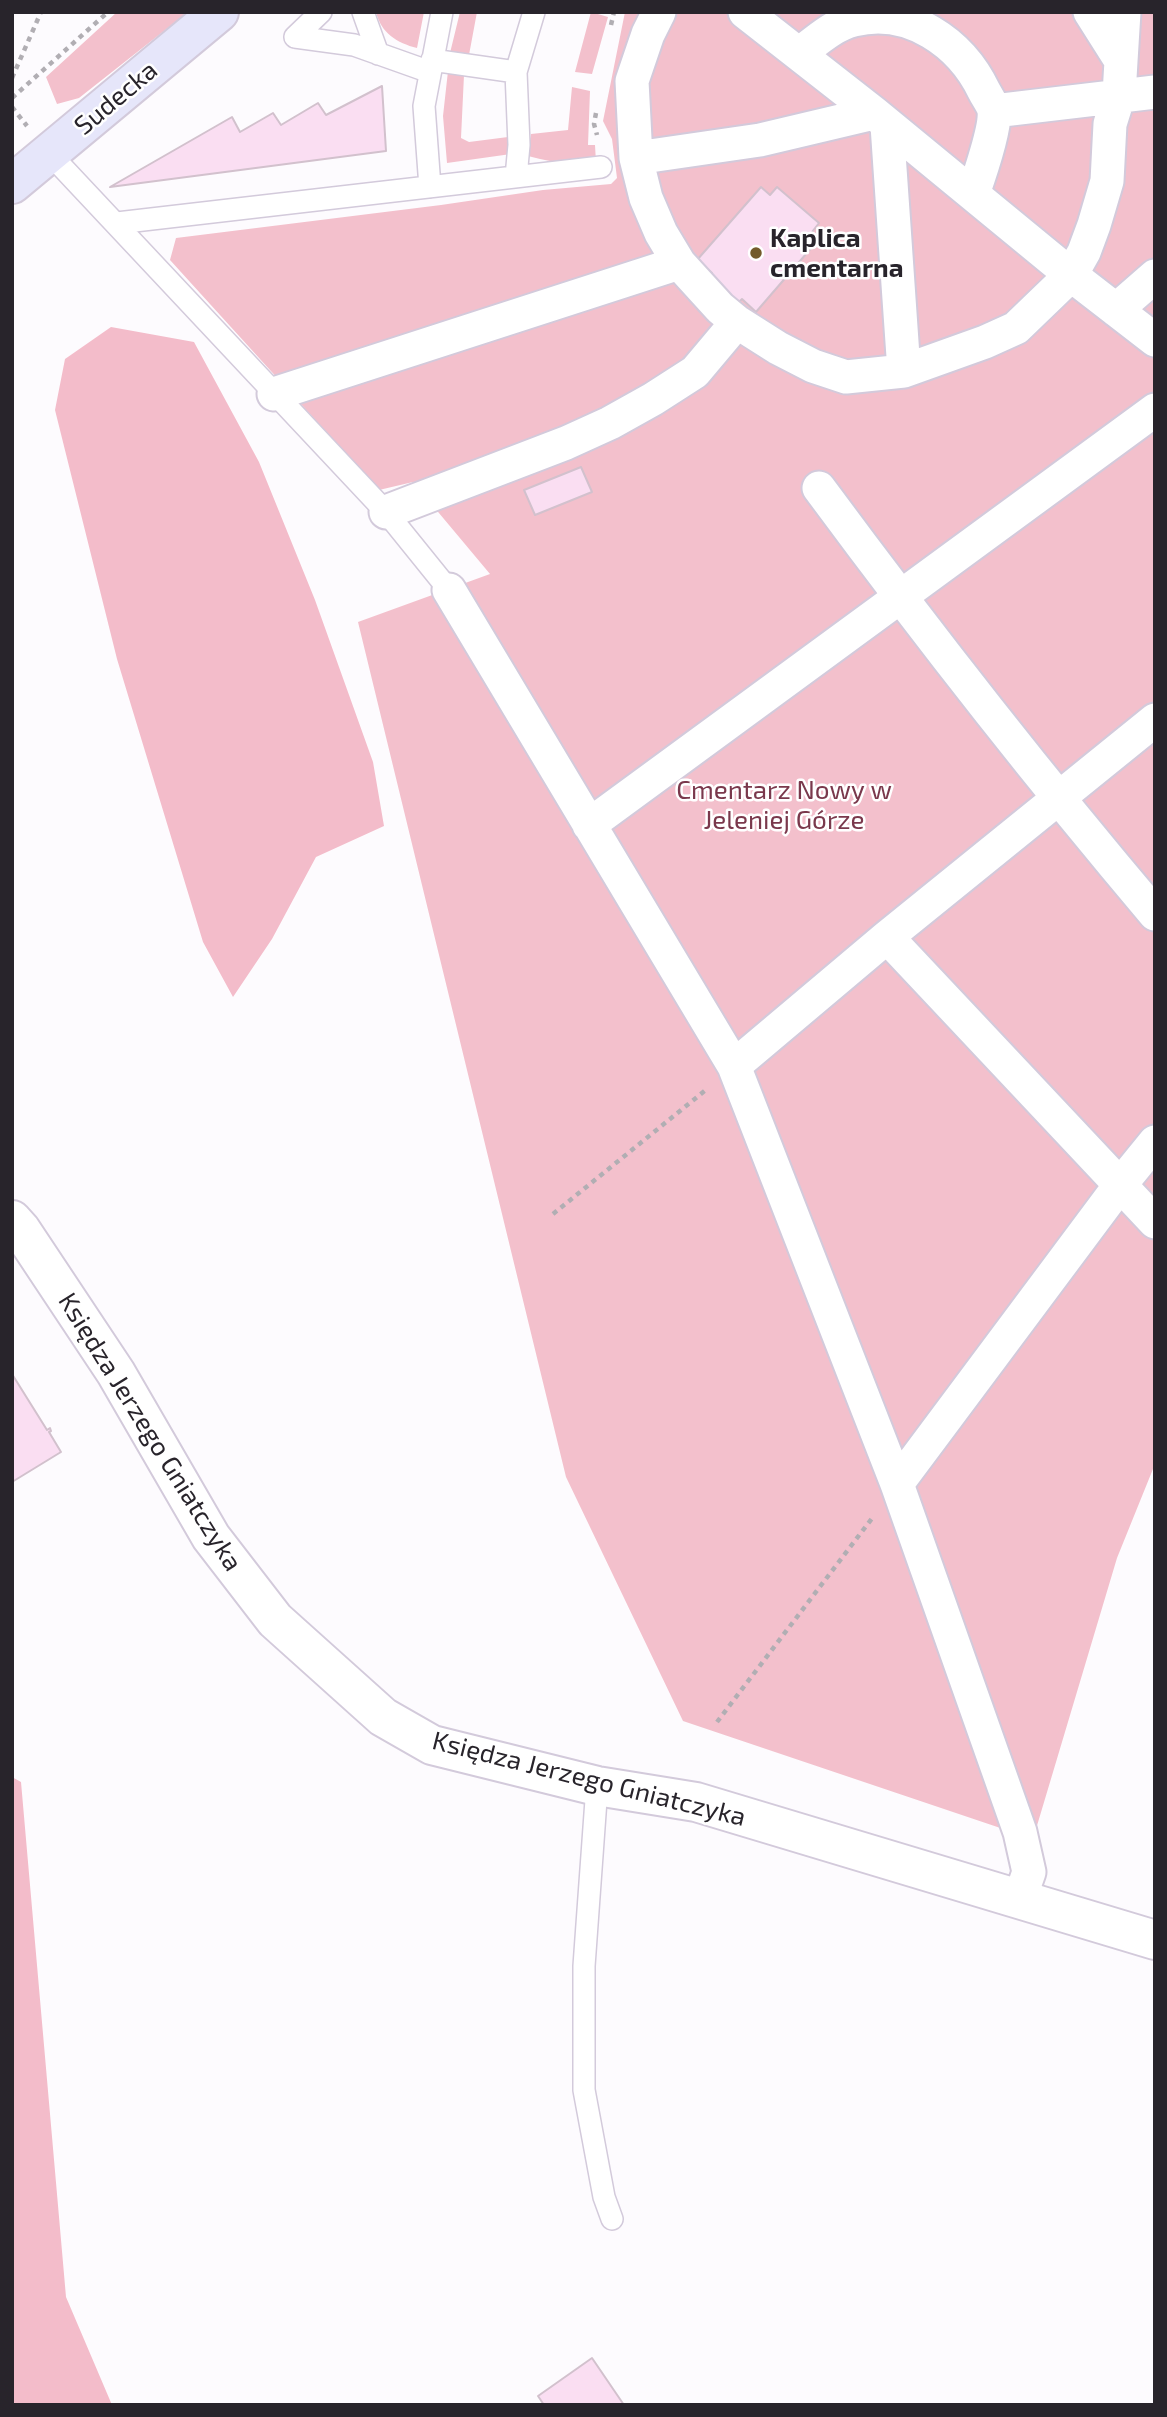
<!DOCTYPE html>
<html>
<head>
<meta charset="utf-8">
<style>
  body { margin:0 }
  #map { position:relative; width:1167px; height:2417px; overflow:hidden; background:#fdfbfe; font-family:"Exo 2",sans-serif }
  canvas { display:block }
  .frame { position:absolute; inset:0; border:14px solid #28242b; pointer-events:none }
</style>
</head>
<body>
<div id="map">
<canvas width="1167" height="2417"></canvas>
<div class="frame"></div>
</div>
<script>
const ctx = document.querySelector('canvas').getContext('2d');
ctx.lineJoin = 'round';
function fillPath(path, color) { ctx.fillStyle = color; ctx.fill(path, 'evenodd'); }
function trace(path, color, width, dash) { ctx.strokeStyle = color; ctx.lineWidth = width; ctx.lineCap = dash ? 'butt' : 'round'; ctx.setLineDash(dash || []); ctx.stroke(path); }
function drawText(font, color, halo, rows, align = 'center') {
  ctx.font = font + ' "Exo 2",sans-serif'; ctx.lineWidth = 5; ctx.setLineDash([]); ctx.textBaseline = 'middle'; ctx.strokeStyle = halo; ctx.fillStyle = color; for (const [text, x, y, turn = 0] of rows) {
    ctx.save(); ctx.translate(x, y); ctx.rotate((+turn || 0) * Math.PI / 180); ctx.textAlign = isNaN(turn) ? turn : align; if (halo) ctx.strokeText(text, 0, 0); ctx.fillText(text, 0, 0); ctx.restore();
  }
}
const green = new Path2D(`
  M117 12H188L79 98 57 104 46 77Z
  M376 12H424L417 48C397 43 381 33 376 12Z
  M460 12H477L469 55 450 53Z
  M591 12 608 17 592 74 575 72Z
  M625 12H1155V1464L1117 1558 1033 1839 683 1721 566 1477 358 622 490 574 413 482 379 490 170 260 176 238 441 205 543 190 611 184 617 178 612 139 603 121Z
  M448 71 464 75 461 138 469 142 508 137 511 154 447 163 443 116Z
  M572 87 590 91 588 145H595L596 162C574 166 550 162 528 156L531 134 568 130Z`);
const forest = new Path2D(`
  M111 327 194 342 259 462 315 600 373 762 384 826 316 857 272 939 233 997 203 942 117 659 55 410 65 359Z
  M12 1777 21 1782 66 2297 112 2405H12Z`);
const building = new Path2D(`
  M382 86 386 151 110 187 232 117 240 132 273 113 281 125 318 103 326 115Z
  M761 187 770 195 777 187 819 223 812 232 819 239 756 312 742 299 736 305 707 279 712 273 697 260Z
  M581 467 592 492 535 515 524 490Z
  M12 1374 47 1430 50 1428 51 1431 49 1432 61 1452 12 1482Z
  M592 2358 624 2405H544L538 2396Z`);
const path = new Path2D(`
  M611 25 614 12
  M12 78 41 12
  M12 98 108 12
  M12 107 27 126
  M596 113 594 124 597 135
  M553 1214 707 1089
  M717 1722 873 1517`);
const service = new Path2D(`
  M363 12 378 54
  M295 37 354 45 430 72
  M295 37 321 12
  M432 60 516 72
  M49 153 386 512 449 590
  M516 177 519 145 516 72 534 12
  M430 187 424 106 442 12
  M117 223 601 167
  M597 1786 584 1966V2090L604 2197 612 2219`);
const pedestrian = new Path2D(`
  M659 12 648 34 632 81 636 158 646 198 661 233 679 263 720 308 737 322 778 348 813 366 846 377 904 371 985 342 1016 328 1071 275 1084 252 1094 225 1107 181 1110 124 1119 95 1121 61 1090 12
  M745 12 874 113 1071 275 1155 340
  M799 54C815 42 833 25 854 20 909 6 961 43 984 91 987 97 993 105 994 111 996 127 979 177 973 194
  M1121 61 1124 12
  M994 111 1155 92
  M887 125 904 371
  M636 158 760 140 874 113
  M1116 310 1155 276
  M274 394 679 263
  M819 488C927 634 1038 776 1155 914
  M386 512 566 443 610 423 653 399 695 372 737 322
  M449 590 734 1066 897 1484 1020 1832 1029 1872 1020 1898
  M589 825 1155 410
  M887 937 1155 1222
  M734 1066 887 937 1155 720
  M897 1484 1120 1185 1155 1142`);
const minor = new Path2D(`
  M12 1220 21 1230 116 1373 211 1537 275 1620 383 1717 432 1745 597 1786 696 1802 1155 1940`);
const secondary = new Path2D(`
  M12 184 219 12`);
const markers = [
  [756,253,7,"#735b2b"]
];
const streetNames = [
  ["Sudecka",116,98,-40],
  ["Księdza Jerzego Gniatczyka",150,1432,58],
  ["Księdza Jerzego Gniatczyka",589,1779,14]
];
const poiNames = [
  ["Kaplica",770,238],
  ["cmentarna",770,268]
];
const parkNames = [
  ["Cmentarz Nowy w",784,790],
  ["Jeleniej Górze",784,820]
];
fillPath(green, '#f3c0cc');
fillPath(forest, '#f3bcca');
fillPath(building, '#fadef2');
trace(building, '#d2c1cd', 2);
trace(service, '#d3cadb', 24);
trace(pedestrian, '#d3cadb', 37);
trace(minor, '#d3cadb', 42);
trace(secondary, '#d3cadb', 42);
trace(path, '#b1aeb3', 4.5, [5, 5]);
trace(service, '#fff', 21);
trace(pedestrian, '#fff', 33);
trace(minor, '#fff', 38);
trace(secondary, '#e6e6fa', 38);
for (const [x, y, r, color] of markers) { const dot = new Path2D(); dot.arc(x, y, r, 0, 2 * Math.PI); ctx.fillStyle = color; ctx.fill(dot); trace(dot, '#fff', 2.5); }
drawText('26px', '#28242b', '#fff', streetNames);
drawText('bold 26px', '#28242b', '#fff', poiNames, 'left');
drawText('26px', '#7a384c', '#fff', parkNames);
</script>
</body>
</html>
